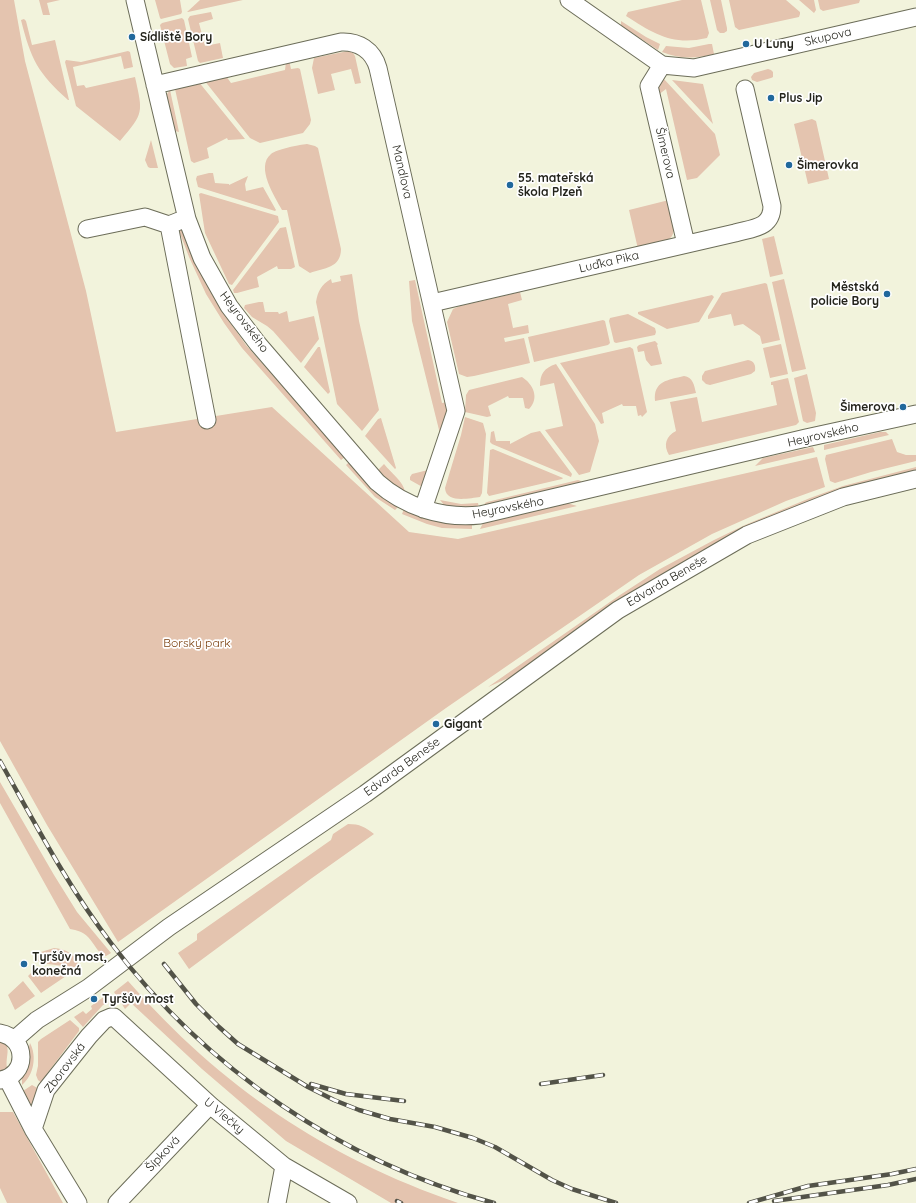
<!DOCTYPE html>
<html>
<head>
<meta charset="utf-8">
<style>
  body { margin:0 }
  canvas { display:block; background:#f2f3dc }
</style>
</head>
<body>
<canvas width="916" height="1203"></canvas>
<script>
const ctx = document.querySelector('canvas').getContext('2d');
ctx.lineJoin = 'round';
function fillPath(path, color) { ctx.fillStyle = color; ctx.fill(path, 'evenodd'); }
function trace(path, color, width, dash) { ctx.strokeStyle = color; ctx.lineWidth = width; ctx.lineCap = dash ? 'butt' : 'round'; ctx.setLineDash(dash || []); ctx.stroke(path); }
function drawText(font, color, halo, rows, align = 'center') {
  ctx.font = font + ' Quicksand,sans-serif'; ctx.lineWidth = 3.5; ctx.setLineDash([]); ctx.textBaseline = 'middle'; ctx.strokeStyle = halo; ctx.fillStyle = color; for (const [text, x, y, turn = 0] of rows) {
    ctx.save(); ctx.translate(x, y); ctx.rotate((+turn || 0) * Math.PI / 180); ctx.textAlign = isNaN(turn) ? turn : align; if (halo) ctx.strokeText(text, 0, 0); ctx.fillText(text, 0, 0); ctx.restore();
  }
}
const green = new Path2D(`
  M0 0H14L25 61 86 291 116 432 272 407 409 532 458 539 817 457 825 487 786 501 712 534 639 575 446 708 118 942 47 825 0 741Z
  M39 0H60L47 3 50 15H43Z
  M155 0H180L182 12 181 14 161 19 160 18Z
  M200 0H243L188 12H187Z
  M682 0H701L709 33 707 38C673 46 654 34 626 16L628 12Z
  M710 0H721L727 28V31L724 33H720L717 30Z
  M729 0H786L800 12V14L799 17 739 30 735 27Z
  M799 0H814L816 10 814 13Z
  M818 0H860L859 3 823 11 820 9Z
  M211 12 213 19 199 23 205 46 220 43 223 58 200 63 198 61 188 19 190 16Z
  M182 18 184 20 192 57 186 59 187 66 174 68 170 64 160 25 162 23Z
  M24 19 26 21 32 45 55 40 69 100H68C38 73 31 60 21 20Z
  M621 21 646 37 660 44 658 50 623 27 621 25Z
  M709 44H712L714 54C696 59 680 59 662 52L666 46 689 48Z
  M128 51 130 52 133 67 124 69 121 56 73 67 77 86 84 85 86 88 135 77C143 113 144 113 120 141L76 106 65 62 66 60 81 62Z
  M348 51 353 53 355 56 361 83 355 84 351 69 331 74 335 90 318 94 312 68 314 58Z
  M289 60 291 69 298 68 300 69 311 120 310 124 303 133 260 143 250 138 204 80 226 76 231 83 285 70 286 62Z
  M768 69 771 70 773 72V77L771 78 757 82 752 80 751 77 754 73Z
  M663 78 715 134 720 155 697 178 687 180 666 89 658 95V87Z
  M672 80 703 84 713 124Z
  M198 81 245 139 228 140 227 138 207 148 209 158 194 163 191 161 175 89V87Z
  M170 90 179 132 175 131 167 99V94Z
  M812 119 816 121 829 179 808 184 794 124Z
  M151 140 158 168H150L148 167 145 160Z
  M307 144 315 146 318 148 341 249C341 268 324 268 310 273L299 266 287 210H282C275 197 255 167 271 154 277 149 299 145 307 144Z
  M209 173H213L215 183 229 184V185L248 176 245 184 246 191 263 187 276 210 275 211 198 187 196 179 197 176Z
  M201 193 278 216 279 222 232 285 229 284 205 233 199 194Z
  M669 200C678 241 678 239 638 249L629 210Z
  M286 227 295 267 291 269H278L277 266 257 277 259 287 237 293H234L233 290 280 228Z
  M178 228 184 231 193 254 210 291 227 318 246 345 345 457 341 460 242 348 224 323 206 294 189 257Z
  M774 236 783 274 770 277 762 239Z
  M352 274 359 321 379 410 362 431 337 404 316 302C318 291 321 285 331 279L332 283 341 281 340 276Z
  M784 279 806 369 792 372 772 282Z
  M415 280 442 403 448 402 449 410 440 434 412 321 409 281Z
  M765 283 767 284 780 340 762 344 760 336 743 324 734 326 731 314 708 319V316L722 293Z
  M520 292 522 300 508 304 513 328 528 325 529 333 504 338 505 342 524 338 530 363 474 376 467 377 459 374 447 322 453 309 460 306Z
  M712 295 714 297 699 322 667 329 638 314V312Z
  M259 302H263L265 312H278L279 314 287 311 289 322 314 316 319 339 301 363 273 331 267 326 252 317 244 308 245 305Z
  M628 314 655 328 656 332 655 335 616 343 614 342 609 321 610 318Z
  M603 320 605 321 610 343 608 345 534 362 528 337Z
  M655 341 658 344 657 345 662 364 651 366 646 360 644 351 638 352 637 347 639 345Z
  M781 344 788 374 770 378 763 348Z
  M318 347H320L330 392 328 394 304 367Z
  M630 347 633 349 647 412 642 417 641 415 638 416 636 406H623L622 404 602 413 604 423 601 424 560 363Z
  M748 360C754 361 756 365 755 371L751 374 710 385 706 384 702 380V376L705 371Z
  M556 364 595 424 599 441 590 472 579 475 545 430 563 426 554 383 540 386C540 374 544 368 556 364Z
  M807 374 816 413 815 421 807 423 803 421 794 378Z
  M684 376C693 377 694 385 696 393L655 401C653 381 668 380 684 376Z
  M522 377C533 384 540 398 529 409L525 408 523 398H509L508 396 488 406 491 416 487 417 465 412 466 395 469 390Z
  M788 378 799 422 796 425 669 455C663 445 666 436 676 431L670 402 697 397 702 422 777 405 773 385H771V382Z
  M465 417 483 423 486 434 482 493 480 497C470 498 446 504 445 488L461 435Z
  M381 418 396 468 395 469 365 436 378 419Z
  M494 431 496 441H510V444L531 433 540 431 572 474 571 477 492 444 490 442 491 432Z
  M880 432H886L889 435 824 450V445Z
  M892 439 897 452 906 455H916V461L871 472 835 483 830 481 825 459 826 455Z
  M813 447 815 452 755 466 763 458Z
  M493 449 563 478 562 479 489 496 487 493 490 450Z
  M349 462 398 507 395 510 375 497 346 465Z
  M384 464C390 472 404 482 405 492L394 486 378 473 379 469Z
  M916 467V471L738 533 696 555 654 579 597 616 513 676 488 687 620 595 660 569 714 540 745 525 810 498 843 486Z
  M432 469 426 489 410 480V477L412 474Z
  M578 480 581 481 582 485 484 506 485 503 487 502Z
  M440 500 461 504 478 503 479 508 463 509 445 506Z
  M567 503 577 506 480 529 483 523Z
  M404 509 472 524V529L442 528 427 524 402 514Z
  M0 782 54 875 77 912 111 953 106 956C98 954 94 943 88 937 83 932 77 930 70 929L0 803Z
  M348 824C360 824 365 827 374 834L312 878 189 969 178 953 197 940V934L331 840 333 834Z
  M54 948C65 949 76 953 78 965L77 968 41 963 35 958 41 952Z
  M37 967 69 972V974L41 993 28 976Z
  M23 981 35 996 15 1010 8 995Z
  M128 981C221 1087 325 1157 458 1203H391L286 1141 202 1069 131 1003 125 1009 114 992Z
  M105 996 107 1003 103 1005 83 1027 74 1017 83 1011 86 1014 92 1009 91 1006Z
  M70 1020 79 1028V1031L46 1075 48 1079 43 1084 38 1080 36 1075 38 1066V1042L41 1039Z
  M0 1041 6 1044C10 1051 5 1059 7 1068L0 1072Z
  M30 1043C37 1056 34 1075 22 1085V1078Z
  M32 1085 41 1090 33 1105 29 1103 23 1091Z
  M0 1112H13L63 1203H7L0 1188Z`);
const minor = new Path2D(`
  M135 0 187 219 202 258 229 306 258 344 377 482C405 507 443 519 480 515L806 438 916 414
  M569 0 662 65 694 68 916 17
  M662 65 649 86 686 244
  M155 85 341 42C358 41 373 50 378 68L456 411 423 509
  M169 225 207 420
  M87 229 145 217 169 225 179 221
  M432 303 735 233C753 228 772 228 772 206L745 89
  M0 1033C28 1038 28 1076 0 1080
  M14 1040 37 1020 88 988 169 927 365 794 618 610 747 535 843 497 916 479
  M7 1078 33 1129 78 1203
  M33 1129 46 1090 89 1036 104 1020 111 1017H114L210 1105 284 1166 348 1203
  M117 1203 210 1105
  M277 1203 284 1166`);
const rail = new Path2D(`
  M0 761C35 823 68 887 111 943 206 1069 342 1162 494 1203
  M164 964 196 1004 219 1027 238 1044 308 1087 334 1100 359 1110 390 1119 435 1127 473 1138 495 1147 552 1180 572 1189 616 1203
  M311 1084 346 1094 404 1101
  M541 1084 603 1075
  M397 1201 401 1203
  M774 1201 888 1185 916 1179
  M749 1203 808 1186 892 1174 916 1169`);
const markers = [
  [132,37,4,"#21689c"],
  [746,44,4,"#21689c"],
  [771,98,4,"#21689c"],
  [789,165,4,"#21689c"],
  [510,185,4,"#21689c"],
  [887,294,4,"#21689c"],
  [903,407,4,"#21689c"],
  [436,724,4,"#21689c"],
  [24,964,4,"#21689c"],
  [94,999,4,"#21689c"]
];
const poiNames = [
  ["Sídliště Bory",140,37],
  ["U Luny",754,44],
  ["Plus Jip",779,98],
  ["Šimerovka",797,165],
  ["55. mateřská",518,178],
  ["škola Plzeň",518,192],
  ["Městská",879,287,"right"],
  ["policie Bory",879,301,"right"],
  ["Šimerova",895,407,"right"],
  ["Gigant",444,724],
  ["Tyršův most,",32,957],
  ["konečná",32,971],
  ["Tyršův most",102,999]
];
const streetNames = [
  ["Skupova",828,37,-13],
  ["Šimerova",665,153,77],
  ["Mandlova",402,172,77],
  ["Luďka Pika",609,262,-13],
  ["Heyrovského",244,322,53],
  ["Heyrovského",823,435,-13],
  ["Heyrovského",508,508,-11],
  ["Edvarda Beneše",667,581,-30],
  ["Edvarda Beneše",402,767,-36],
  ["Zborovská",65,1068,-53],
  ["U Vlečky",224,1116,40],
  ["Šípková",163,1154,-47]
];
const parkNames = [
  ["Borský park",197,643]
];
fillPath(green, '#e4c4af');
trace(minor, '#6c6d59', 19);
trace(minor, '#fff', 17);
trace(rail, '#535348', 4.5);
trace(rail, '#fff', 3, [9]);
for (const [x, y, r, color] of markers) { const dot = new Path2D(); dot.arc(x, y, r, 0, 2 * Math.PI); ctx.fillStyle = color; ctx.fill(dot); trace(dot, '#fff', 1.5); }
drawText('bold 12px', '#23231b', '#fff', poiNames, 'left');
drawText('12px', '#23231b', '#fff', streetNames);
drawText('12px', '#793e0c', '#fff', parkNames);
</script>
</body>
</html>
